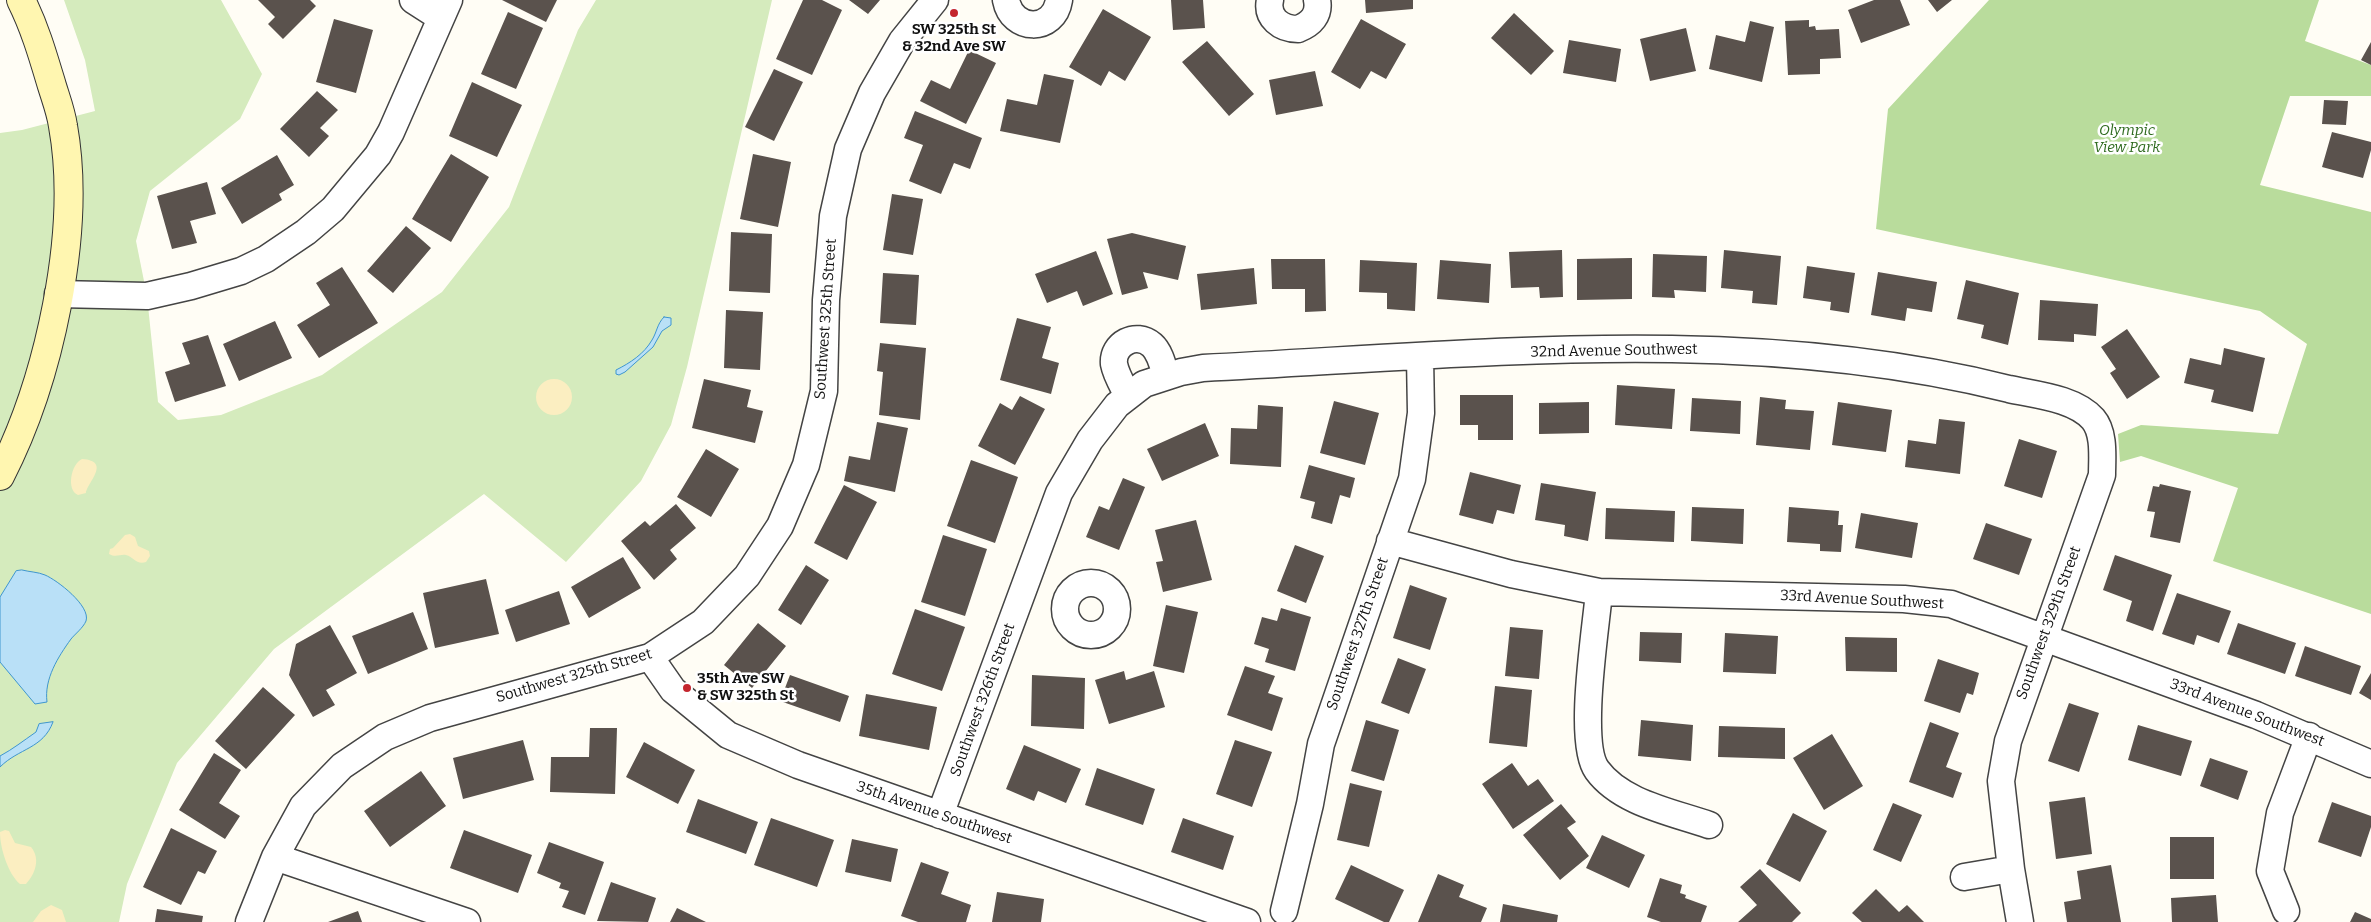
<!DOCTYPE html>
<html>
<head>
<meta charset="utf-8">
<style>
  body { margin:0 }
  canvas { display:block; background:#fffdf5 }
</style>
</head>
<body>
<canvas width="2371" height="922"></canvas>
<script>
const ctx = document.querySelector('canvas').getContext('2d');
ctx.lineJoin = 'round';
function fillPath(path, color) { ctx.fillStyle = color; ctx.fill(path, 'evenodd'); }
function trace(path, color, width, dash) { ctx.strokeStyle = color; ctx.lineWidth = width; ctx.lineCap = dash ? 'butt' : 'round'; ctx.setLineDash(dash || []); ctx.stroke(path); }
function drawText(font, color, halo, rows, align = 'center') {
  ctx.font = font + ' Bitter,serif'; ctx.lineWidth = 5; ctx.setLineDash([]); ctx.textBaseline = 'middle'; ctx.strokeStyle = halo; ctx.fillStyle = color; for (const [text, x, y, turn = 0] of rows) {
    ctx.save(); ctx.translate(x, y); ctx.rotate((+turn || 0) * Math.PI / 180); ctx.textAlign = isNaN(turn) ? turn : align; if (halo) ctx.strokeText(text, 0, 0); ctx.fillText(text, 0, 0); ctx.restore();
  }
}
const green = new Path2D(`
  M64 0H221L262 74 240 119 150 191 136 241 147 296 158 402 178 420 221 415 322 375 442 292 509 207 578 30 596 0H772L687 367 671 425 641 481 566 562 484 494 274 649 177 763 127 884 119 922H0V133L22 130 95 111 85 60Z`);
const forest = new Path2D(`
  M1989 0H2319L2305 41 2371 65V96H2290L2260 185 2371 212V614L2213 561 2238 488 2141 456 2120 462 2118 434 2141 425 2278 434 2307 344 2260 311 1876 229 1888 109Z`);
const sand = new Path2D(`
  M536 397a18 18 0 1 1 36 0a18 18 0 1 1-36 0Z
  M82 459C112 461 87 483 86 493L78 495C66 490 71 464 82 459Z
  M130 534 135 537 138 546 149 551 150 556 146 562C136 565 134 557 126 555 120 554 116 558 109 554L110 549 113 548 125 535Z
  M5 830 9 831 15 843 31 847C41 859 35 874 26 884H20C8 874 0 848 0 832Z
  M51 905 62 910 66 922H33L41 911Z`);
const water = new Path2D(`
  M664 317 671 318V325L662 331 653 347 625 372 619 375 616 374V370C630 363 644 354 652 340 657 332 657 324 664 317Z
  M22 570C30 572 38 572 45 575 57 580 91 606 86 621 83 628 75 634 71 639 58 657 44 679 47 702L35 704 0 662V597L16 571Z
  M53 722C43 749 19 748 0 767V756C13 749 23 741 36 732L39 724Z`);
const building = new Path2D(`
  M258 0H310L316 6 283 39 268 24 275 17Z
  M502 0H557L546 22Z
  M803 0H822L842 10 812 75 776 59Z
  M849 0H880L868 14Z
  M1171 0H1203L1205 28 1173 30Z
  M1365 0H1413V9L1366 13Z
  M1874 0H1900L1910 25 1861 43 1848 10Z
  M1928 0H1952L1937 12Z
  M1103 9 1151 37 1125 81 1109 71 1101 86 1069 67Z
  M508 12 543 28 516 89 481 74Z
  M1514 13 1554 51 1531 75 1491 38Z
  M334 19 373 30 356 93 316 82Z
  M1361 19 1406 44 1386 79 1371 71 1360 89 1331 72Z
  M1809 20V27L1815 26 1816 30 1839 29 1841 58 1820 59V74L1788 75 1785 21Z
  M1750 21 1774 27 1762 82 1709 69 1716 35 1745 42Z
  M1686 28 1696 71 1650 81 1640 39Z
  M1569 40 1621 49 1616 82 1563 73Z
  M1207 41 1254 94 1229 116 1182 62Z
  M2371 42V65L2361 60Z
  M969 50 996 63 966 124 920 101 931 80 950 89Z
  M774 69 803 82 774 141 745 127Z
  M1315 71 1323 106 1276 115 1269 80Z
  M1044 74 1074 80 1060 143 1000 131 1007 99 1037 105Z
  M472 82 522 105 497 157 449 136Z
  M317 91 338 110 320 128 329 136 309 157 280 129Z
  M2324 100 2348 101 2346 125 2322 124Z
  M915 111 982 138 970 169 954 163 941 194 909 181 923 145 904 138Z
  M2332 132 2371 142V150L2363 178 2322 167Z
  M451 154 489 177 451 242 412 219Z
  M753 154 791 162 778 227 740 219Z
  M277 155 294 185 279 194 282 200 242 224 221 188Z
  M207 182 216 214 190 221 197 243 172 249 157 196Z
  M892 194 923 199 913 255 883 250Z
  M406 226 431 248 393 293 367 271Z
  M731 232 772 234 770 293 729 291Z
  M1132 233 1186 246 1178 280 1143 272 1148 288 1122 295 1107 239Z
  M1562 250 1563 297 1540 298 1539 287 1511 288 1509 252Z
  M1724 250 1781 256 1777 305 1752 303 1753 291 1721 288Z
  M1096 251 1113 294 1083 306 1077 291 1047 303 1035 274Z
  M1653 254 1707 256 1706 292 1674 290 1675 298 1652 297Z
  M1632 258V299L1577 300V259Z
  M1271 259H1325L1326 311 1305 312V289H1272Z
  M1360 260 1417 263 1415 311 1387 309V293L1359 292Z
  M1440 260 1491 264 1489 303 1437 299Z
  M1807 266 1855 273 1849 313 1830 310 1831 302 1803 298Z
  M342 267 378 323 319 358 297 325 330 305 316 283Z
  M1254 268 1257 304 1201 310 1197 274Z
  M1878 272 1937 282 1932 312 1907 308 1905 321 1871 315Z
  M883 273 919 275 916 325 880 323Z
  M1966 280 2019 293 2008 345 1981 338 1984 325 1957 319Z
  M2040 300 2098 304 2096 336 2074 334V342L2038 340Z
  M726 310 763 312 760 370 724 368Z
  M1017 318 1051 327 1042 358 1059 363 1051 394 1000 380Z
  M275 321 292 358 239 381 223 344Z
  M2127 329 2160 377 2127 399 2110 373 2116 369 2101 347Z
  M208 335 226 386 175 402 165 372 190 364 182 343Z
  M880 343 926 348 920 420 879 415 883 372 877 371Z
  M2224 348 2265 358 2253 412 2211 402 2214 390 2184 383 2190 358 2221 365Z
  M704 379 751 390 747 407 763 411 755 443 692 428Z
  M1617 385 1675 389 1672 429 1615 425Z
  M1460 395H1513V440H1478V425H1460Z
  M1020 396 1045 409 1015 465 978 446 1000 403 1012 410Z
  M1760 397 1786 400 1785 409 1814 411 1810 450 1756 445Z
  M1692 398 1741 401 1740 434 1690 431Z
  M1334 401 1379 413 1365 465 1320 453Z
  M1589 402V433L1539 434V403Z
  M1838 402 1892 410 1886 452 1832 445Z
  M1258 405 1283 407 1281 467 1230 464 1231 428 1257 429Z
  M1939 419 1965 422 1960 474 1905 467 1908 440 1936 444Z
  M877 422 908 428 895 492 844 481 849 456 870 460Z
  M1205 423 1219 456 1162 481 1147 449Z
  M2019 439 2057 451 2042 498 2004 486Z
  M706 449 739 469 711 517 677 497Z
  M971 460 1018 477 995 543 947 526Z
  M1309 465 1355 478 1350 498 1340 495 1332 524 1311 518 1315 502 1300 498Z
  M1470 472 1521 485 1514 514 1497 510 1493 524 1459 515Z
  M1123 478 1145 487 1119 550 1086 537 1099 506 1109 510Z
  M1541 483 1596 492 1588 541 1564 536 1565 525 1535 520Z
  M2160 484 2191 491 2180 543 2150 537 2155 512 2147 511 2153 486 2159 487Z
  M844 485 877 502 847 560 814 543Z
  M676 504 696 528 670 550 677 559 654 580 621 541 645 521 650 526Z
  M1692 507 1744 509 1743 544 1691 541Z
  M1789 507 1839 511 1838 525H1843L1841 552 1820 551V544L1787 542Z
  M1606 508 1675 511 1674 542 1605 539Z
  M1861 513 1918 523 1912 558 1855 548Z
  M1196 520 1212 580 1163 592 1156 562 1163 561 1155 530Z
  M1986 523 2032 539 2019 575 1973 559Z
  M943 535 987 549 965 616 921 602Z
  M1295 545 1324 556 1306 603 1277 591Z
  M2115 555 2172 575 2153 631 2126 621 2132 601 2103 590Z
  M623 557 641 588 589 618 571 587Z
  M806 565 829 580 801 625 778 610Z
  M486 579 499 634 435 648 423 593Z
  M1410 585 1447 598 1430 650 1393 638Z
  M559 591 570 624 516 642 505 610Z
  M2177 593 2231 611 2219 643 2197 635 2194 645 2162 634Z
  M1166 605 1198 612 1184 673 1153 666Z
  M1281 608 1311 617 1295 671 1265 662 1269 649 1254 644 1262 617 1277 621Z
  M915 609 965 627 942 691 892 674Z
  M413 612 428 649 368 674 352 636Z
  M758 623 786 646 752 688 724 665Z
  M2238 623 2296 643 2285 674 2227 654Z
  M330 625 357 673 326 690 335 705 313 717 289 675 296 644Z
  M1510 627 1543 630 1539 679 1505 676Z
  M1640 632 1682 633 1681 663 1639 661Z
  M1725 633 1778 636 1776 674 1723 672Z
  M1845 637 1897 638V672L1846 671Z
  M2305 646 2361 666 2351 695 2295 676Z
  M1398 658 1426 669 1409 714 1381 703Z
  M1938 659 1979 673 1973 695 1967 693 1960 713 1924 701Z
  M1245 666 1275 676 1268 693 1283 698 1272 731 1227 715Z
  M1124 671 1126 680 1154 671 1165 707 1109 724 1095 680Z
  M2371 673V700L2359 693Z
  M790 675 849 696 840 722 780 701Z
  M1032 675 1085 678 1084 729 1031 726Z
  M1495 686 1532 690 1527 747 1489 743Z
  M263 687 295 715 246 769 215 741Z
  M866 694 937 707 929 750 859 736Z
  M2069 703 2099 713 2079 772 2048 761Z
  M1366 720 1399 730 1384 781 1351 771Z
  M1641 720 1693 725 1691 761 1638 756Z
  M1930 722 1959 733 1946 767 1962 773 1953 798 1909 782Z
  M2138 725 2192 741 2181 776 2128 760Z
  M1719 726 1785 728V759L1718 757Z
  M590 728H617L615 794 550 792 551 757H589Z
  M1832 734 1863 786 1824 810 1793 758Z
  M523 740 534 780 463 799 453 758Z
  M1235 740 1272 752 1252 807 1216 794Z
  M644 742 695 770 678 804 626 777Z
  M1024 745 1081 769 1066 803 1038 791 1034 801 1006 789Z
  M214 753 241 770 219 803 240 816 225 839 179 810Z
  M2210 758 2248 771 2238 800 2200 786Z
  M1512 763 1528 786 1538 779 1554 801 1513 829 1482 784Z
  M1097 768 1155 789 1143 825 1085 805Z
  M421 771 446 806 390 847 364 811Z
  M1350 783 1382 791 1369 847 1337 840Z
  M2085 797 2092 854 2056 859 2049 802Z
  M698 799 758 822 746 854 686 832Z
  M2332 802 2371 816V827L2361 857 2318 842Z
  M1893 803 1922 815 1901 862 1873 850Z
  M1561 804 1576 822 1567 828 1589 856 1560 880 1523 835Z
  M1793 813 1827 831 1800 882 1766 864Z
  M771 818 834 840 817 887 754 865Z
  M1183 818 1234 836 1223 870 1171 852Z
  M171 828 217 851 205 874 198 871 181 905 143 887Z
  M464 830 532 855 518 893 450 868Z
  M1602 835 1645 855 1629 888 1586 868Z
  M2170 837H2214V879H2170Z
  M852 839 898 849 891 882 845 872Z
  M549 842 604 862 585 915 562 907 569 891 559 888 561 883 537 873Z
  M921 862 949 872 941 894 971 905 966 922H918L901 916Z
  M1351 865 1404 890 1389 922H1384L1335 899Z
  M2111 865 2121 922H2067L2064 902 2081 899 2077 871Z
  M1760 869 1801 913 1792 922H1738L1757 905 1740 887Z
  M1438 874 1464 885 1459 897 1487 908 1481 922H1418Z
  M1660 878 1682 885 1680 893 1686 895 1685 898 1707 906 1701 922H1661L1647 917Z
  M611 882 656 898 648 922 597 921Z
  M1876 889 1899 912 1907 905 1924 922H1862L1852 913Z
  M997 892 1044 899 1041 922H992Z
  M2216 895 2218 922H2172L2171 898Z
  M1503 904 1558 915 1557 922H1500Z
  M677 908 706 922H670Z
  M157 909 203 916 202 922H155Z
  M358 911 362 922H328Z
  M2355 912 2371 919V922H2350Z`);
const street = new Path2D(`
  M413 0 441 18
  M1006 0C1012 32 1054 33 1059 0
  M1270 0C1266 18 1281 29 1298 29 1311 24 1320 15 1317 0
  M58 294 147 296 191 286 241 271 266 259 306 232 333 209 378 155 391 132 449 0
  M1128 396C1123 386 1116 375 1114 364 1112 344 1136 331 1152 345 1160 352 1163 366 1166 376
  M1390 541 1511 574 1599 592 1904 599 1951 604 2256 715 2371 764
  M1065 609a26 26 0 1 1 52 0a26 26 0 1 1-52 0Z
  M1599 592C1596 628 1577 743 1597 770 1621 803 1672 812 1709 825
  M650 657 673 690 728 735 798 765 1247 922
  M940 815 1059 493 1090 440 1117 405 1144 384 1181 372 1203 368C1469 355 1747 323 2009 389 2036 395 2074 398 2093 419 2105 433 2102 458 2102 475L2008 741 2001 781 2011 869 2020 922
  M275 857 467 922
  M1964 877 2011 869
  M1284 911 1310 804 1321 744 1412 479 1421 413 1420 357
  M2286 911 2270 871 2280 813 2309 736
  M249 922 275 857 303 806 342 766 385 737 430 718 650 657 703 622 747 576 780 526 806 465 824 391 826 300 833 216 848 149 872 93 902 41 935 0`);
const secondary = new Path2D(`
  M0 476C49 381 82 232 63 126 61 112 56 99 52 86 43 56 35 28 21 0`);
const markers = [
  [954,13,5,"#c4262e"],
  [687,688,5,"#c4262e"]
];
const poiNames = [
  ["SW 325th St",954,30],
  ["& 32nd Ave SW",954,47],
  ["35th Ave SW",697,679,"left"],
  ["& SW 325th St",697,696,"left"]
];
const parkNames = [
  ["Olympic",2127,131],
  ["View Park",2127,148]
];
const streetNames = [
  ["Southwest 325th Street",826,319,-86],
  ["32nd Avenue Southwest",1614,351,-1],
  ["33rd Avenue Southwest",1862,600,3],
  ["Southwest 329th Street",2049,623,-70],
  ["Southwest 327th Street",1358,634,-71],
  ["Southwest 325th Street",574,676,-16],
  ["Southwest 326th Street",983,700,-70],
  ["33rd Avenue Southwest",2247,713,21],
  ["35th Avenue Southwest",934,813,19]
];
fillPath(green, '#d5ebbd');
fillPath(forest, '#b9dc9c');
fillPath(sand, '#fbeec1');
fillPath(water, '#b9e0f7');
trace(water, '#3f96cf', 1);
fillPath(building, '#5a524d');
trace(street, '#444', 29);
trace(secondary, '#333', 30);
trace(street, '#fff', 26);
trace(secondary, '#fff6b0', 28);
for (const [x, y, r, color] of markers) { const dot = new Path2D(); dot.arc(x, y, r, 0, 2 * Math.PI); ctx.fillStyle = color; ctx.fill(dot); trace(dot, '#fff', 2); }
drawText('bold 15px', '#111', '#fff', poiNames);
drawText('italic 15px', '#2f6b1f', '#fff', parkNames);
drawText('15px', '#111', '#fff', streetNames);
</script>
</body>
</html>
